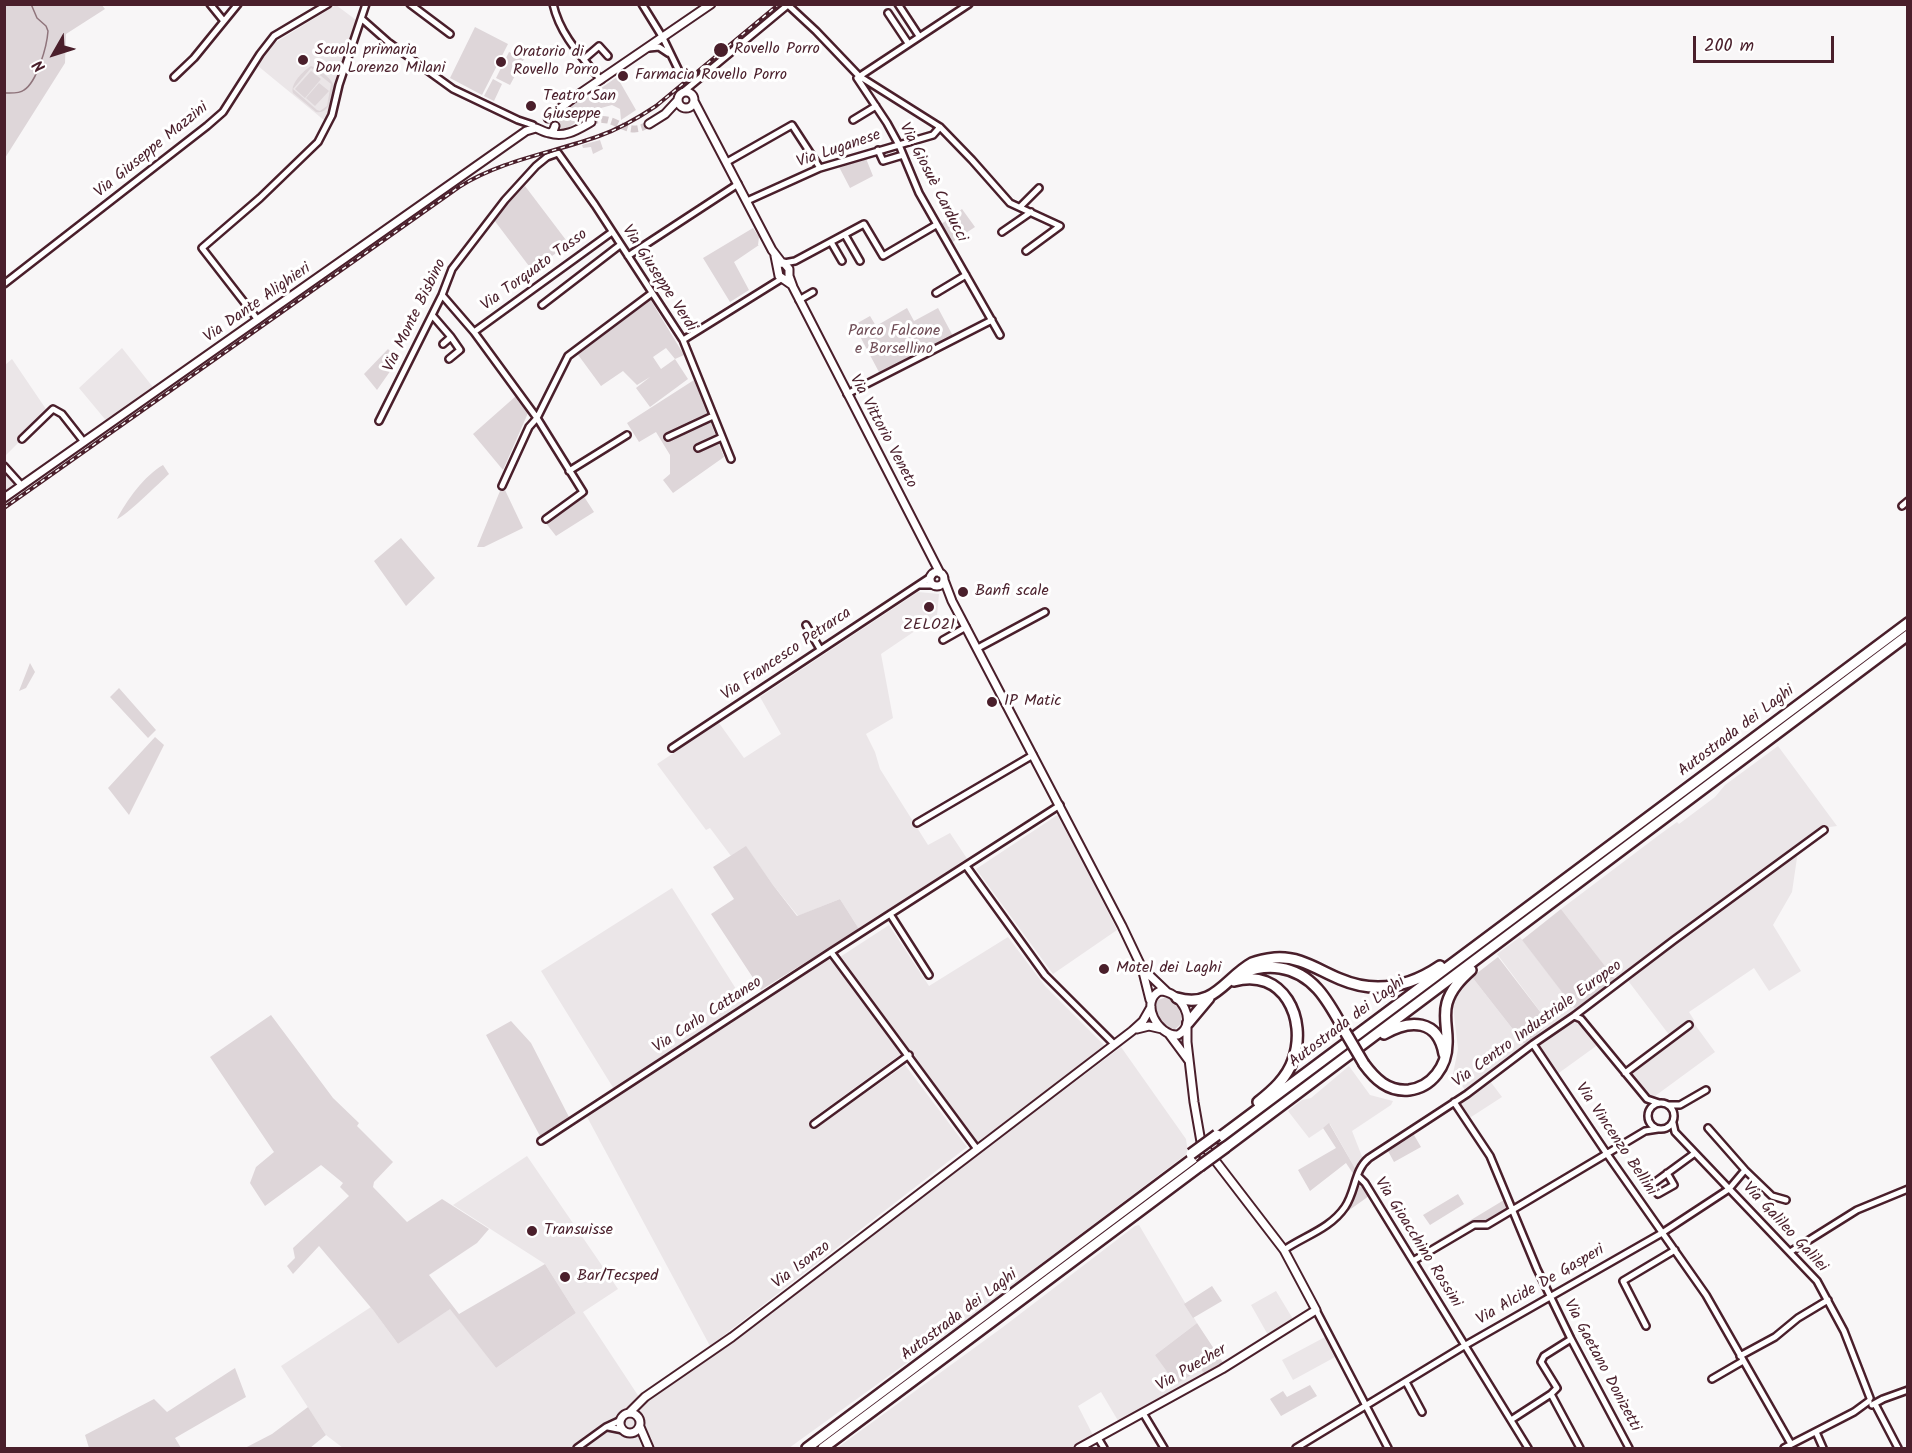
<!DOCTYPE html>
<html>
<head>
<meta charset="utf-8">
<style>
  body { margin:0 }
  #map { position:relative; width:1912px; height:1453px; overflow:hidden; background:#f8f6f7; font-family:Kalam,sans-serif }
  canvas { display:block }
  .frame { position:absolute; inset:0; border:6px solid #4a1f2b; pointer-events:none }
  .north { position:absolute; left:24px; top:24px; width:60px; height:60px; -webkit-text-stroke:4px #fff; paint-order:stroke; rotate:231deg; font-size:16px; font-weight:700; line-height:24px; text-align:center; color:#4a1f2b }
  .north::after { content:''; display:block; margin:auto; width:21px; height:27px; background:#4a1f2b; clip-path:polygon(50% 0,100% 100%,50% 72%,0 100%) }
  .scale { position:absolute; left:1693px; top:36px; width:141px; height:27px; box-sizing:border-box; border:3px solid #4a1f2b; border-top:0; padding-left:8px; font-size:18px; line-height:21px; white-space:nowrap; color:#4a1f2b; -webkit-text-stroke:4px #fff; paint-order:stroke }
</style>
</head>
<body>
<div id="map">
<canvas width="1912" height="1453"></canvas>
<div class="frame"></div>
<div class="north">N</div>
<div class="scale">200 m</div>
</div>
<script>
const ctx = document.querySelector('canvas').getContext('2d');
ctx.lineJoin = 'round';
function fillPath(path, color) { ctx.fillStyle = color; ctx.fill(path, 'evenodd'); }
function trace(path, color, width, dash) { ctx.strokeStyle = color; ctx.lineWidth = width; ctx.lineCap = dash ? 'butt' : 'round'; ctx.setLineDash(dash || []); ctx.stroke(path); }
function drawText(font, color, halo, rows, align = 'center') {
  ctx.font = font + ' Kalam,sans-serif'; ctx.lineWidth = 6; ctx.setLineDash([]); ctx.textBaseline = 'middle'; ctx.strokeStyle = halo; ctx.fillStyle = color; for (const [text, x, y, turn = 0] of rows) {
    ctx.save(); ctx.translate(x, y); ctx.rotate((+turn || 0) * Math.PI / 180); ctx.textAlign = isNaN(turn) ? turn : align; if (halo) ctx.strokeText(text, 0, 0); ctx.fillText(text, 0, 0); ctx.restore();
  }
}
const built = new Path2D(`
  M336 5 356 20V25L325 121 258 66 273 44Z
  M122 348 156 391 109 424 79 388Z
  M12 359 50 415 22 443 19 442 5 456V365Z
  M4 465 22 485 4 497Z
  M918 592 939 594 937 616 881 654 893 718 866 734 875 752 880 769 928 845 950 833 968 860 859 929 840 899 798 916 773 885 746 847 731 856 710 828 706 830 657 764 719 723 744 758 781 734 760 697Z
  M1778 746 1837 826 1822 828 1765 868 1617 982 1561 909 1659 835 1677 822 1679 824 1715 797 1725 785Z
  M1059 814 1117 930 1053 974 976 869Z
  M1798 851 1792 892 1773 925 1801 971 1769 991 1754 968 1689 1012 1694 1020 1693 1022 1715 1052 1651 1099 1648 1098 1622 1069 1631 1065 1670 1036 1626 978Z
  M672 888 750 1011 829 957 901 1054 809 1121 815 1129 905 1065 967 1147 710 1346 586 1115 617 1094 541 971Z
  M889 925 929 986 1008 937 1045 986 1105 1046 978 1142 840 957Z
  M1520 937 1578 1012 1545 1037 1540 1032 1548 1022 1497 954Z
  M1472 977 1526 1046 1466 1091 1453 1074 1458 1049 1453 1006 1456 997Z
  M1575 1018 1580 1020 1599 1044 1556 1075 1536 1047Z
  M1121 1047 1186 1139 1188 1153 984 1307 789 1448H343L326 1435 281 1366 371 1307 398 1344 450 1308 496 1368 576 1313 545 1264 453 1205 527 1156 618 1289 583 1312 643 1403 816 1278Z
  M1349 1066 1370 1095 1393 1101 1391 1105 1352 1131 1363 1159 1356 1170 1330 1124 1309 1138 1288 1111 1302 1100 1311 1098Z
  M1490 1081 1502 1097 1468 1119 1458 1105Z
  M1139 1225 1197 1323 1155 1355 1202 1369 1205 1375 1120 1424 1101 1392 1078 1406 1094 1437 1074 1448H837L1003 1327 1135 1226Z
  M1276 1291 1293 1319 1268 1335 1251 1305Z
  M1327 1336 1337 1356 1293 1380 1282 1360Z`);
const green = new Path2D(`
  M5 4H101L105 9 66 34 65 63 5 158Z
  M475 27 508 44 482 95 450 78Z
  M509 52 524 59 510 85 496 78Z
  M311 66C317 68 330 77 333 84 336 94 329 115 316 112L293 93C290 84 303 71 311 66ZM311 68 331 84 327 106 320 111 317 110 293 89Z
  M311 71 321 79 305 98 295 89Z
  M617 77 636 110 621 120 620 109 612 105 590 111 567 129 560 128 559 121 569 109 583 97 587 98Z
  M493 79 502 84 494 101 484 96Z
  M319 83 329 91 315 106 306 98Z
  M600 140 603 149 593 154 591 147 583 148 582 145Z
  M865 156 873 176 850 188 838 165Z
  M525 186 569 244 532 270 494 220 515 192 517 194Z
  M962 209 975 227 951 243 940 225Z
  M753 228 759 237 758 245H759L734 262 749 290 730 302 703 258Z
  M650 299 684 355 675 359 688 379 650 407 636 388 650 377 637 385 623 371 601 386 576 352ZM666 348 675 359 661 369 653 357Z
  M907 308 914 321 938 308 953 336 880 374 854 325 870 316 876 326Z
  M388 349 398 360 377 390 364 374Z
  M694 380 724 457 673 493 663 480 670 474V455L656 432 639 442 627 423Z
  M516 396 528 413 503 470 473 434Z
  M163 465 169 474C160 482 125 517 117 519 126 501 145 475 163 465Z
  M505 490 523 528 484 547H477L500 491Z
  M583 495 594 512 556 536 545 522Z
  M401 538 435 578 406 606 374 561Z
  M30 663 35 672 26 688 19 691Z
  M119 688 156 730 148 738 110 697Z
  M155 737 164 745 129 815 108 788Z
  M746 846 773 885 797 916 840 899 859 929 761 990 711 914 734 899 713 867Z
  M1561 909 1615 979 1575 1009 1522 940Z
  M1498 957 1548 1022 1540 1032 1542 1034 1526 1046 1472 977Z
  M1167 997C1176 1003 1184 1013 1181 1024L1174 1030C1162 1028 1158 1016 1155 1005L1158 1000Z
  M271 1015 333 1098 359 1123 357 1126 393 1162 374 1182 373 1187 407 1222 442 1199 489 1229 477 1243 429 1275 459 1314 545 1264 576 1313 496 1368 450 1309 398 1344 373 1310 319 1246 293 1274 287 1266 295 1258 293 1248 349 1196 340 1187 343 1183 321 1165 265 1206 250 1183 256 1167 274 1152 210 1057Z
  M511 1021 531 1043 569 1117 540 1136 486 1035Z
  M1329 1123 1356 1170 1354 1175 1346 1163 1310 1191 1298 1170 1336 1148 1323 1128Z
  M1414 1135 1421 1147 1394 1162 1388 1151Z
  M1359 1186 1364 1188 1369 1196 1348 1211Z
  M1458 1194 1464 1204 1430 1225 1423 1215Z
  M1504 1200 1510 1213 1486 1228 1479 1225 1416 1260 1413 1255Z
  M1212 1286 1222 1301 1193 1318 1184 1304Z
  M1197 1323 1224 1364 1205 1375 1201 1369 1176 1384 1155 1355Z
  M235 1368 246 1397 175 1438 181 1448H89L85 1435 154 1399 167 1412Z
  M1310 1385 1317 1396 1281 1416 1270 1399 1283 1391 1287 1397Z
  M308 1407 326 1435 310 1448H245L272 1434Z`);
const stream = new Path2D(`
  M4 93C11 93 19 94 24 90 37 82 47 46 48 31L46 26 37 18 31 4`);
const tertiaryTunnel = new Path2D(`
  M591 122C616 111 624 140 649 124`);
const minor = new Path2D(`
  M210 4 223 20
  M410 4 450 34
  M553 4C560 35 581 56 601 80
  M642 4 663 38 678 69
  M898 4 919 36
  M969 4 857 78 887 123 899 145 919 193 1000 335
  M788 5 816 31 859 76 940 127 972 160 1010 203 1060 226 1026 251
  M888 13 908 43
  M362 19 388 42 453 89 518 120 533 125
  M649 48 659 47 668 53
  M584 59 599 46 608 56
  M174 77 194 58 238 4
  M683 92 789 4
  M853 120 876 106
  M878 150 883 161 903 155
  M727 162 792 125 820 168
  M747 201 820 168 933 135 940 127
  M1020 207 1039 188
  M1002 232 1031 212
  M845 235 860 261
  M831 242 842 261
  M628 256 738 184
  M784 263 795 261 864 224 883 256 936 225
  M4 284 207 126 223 112 260 54 274 36 328 4
  M936 293 966 275
  M442 295 474 332 537 418 583 492 546 519
  M799 300 813 292
  M542 305 620 245
  M432 315 451 337 443 344
  M258 320 202 248 260 198 318 142 332 115 339 85 366 4
  M474 332 612 232
  M683 340 781 279
  M449 359 460 350 451 337
  M847 394 992 320
  M379 421 442 295 452 269 505 200 536 166 547 157 558 153 595 205 683 340 731 459
  M668 437 713 416
  M22 439 53 409 62 414 84 442
  M698 448 722 437
  M4 466 22 486
  M569 471 627 435
  M502 486 529 427 537 418 568 356 652 293
  M1902 506 1908 501
  M920 585H933
  M806 625 820 649
  M943 640 966 627
  M978 648 1045 612
  M672 748 932 576
  M917 823 1033 755
  M966 866 1045 975 1114 1044
  M890 914 929 975
  M831 952 977 1149
  M1574 1016 1581 1019 1647 1099 1659 1103
  M1533 1044 1607 1154 1706 1295 1791 1444
  M1625 1073 1689 1025
  M1454 1102 1490 1156 1537 1269 1571 1339 1629 1448
  M1648 1116a13 13 0 1 1 26 0a13 13 0 1 1-26 0Z
  M1669 1105H1680L1706 1090
  M1673 1123 1675 1132 1817 1281 1844 1331 1870 1398
  M814 1124 909 1055
  M541 1141 831 952 1060 805
  M1745 1170 1772 1196 1786 1200
  M1667 1173 1674 1185 1658 1194 1652 1186 1654 1183 1695 1153
  M1358 1176 1365 1183 1528 1448
  M1284 1250C1304 1236 1330 1229 1345 1207 1356 1191 1354 1170 1369 1158L1467 1094 1533 1044 1574 1016 1674 940 1824 830
  M1790 1252 1857 1210 1908 1189
  M1413 1261 1474 1225H1487L1645 1131 1658 1129
  M1316 1310 1388 1448
  M1646 1326 1623 1281 1675 1250
  M1571 1339 1544 1356 1541 1362 1557 1388 1551 1394 1580 1448
  M1740 1356 1775 1337 1798 1318 1828 1300
  M1712 1379 1743 1361
  M1406 1382 1422 1412
  M1875 1404 1898 1448
  M1872 1405 1883 1399 1908 1390
  M1143 1413 1164 1448
  M1511 1420 1551 1394
  M608 1427 623 1430
  M1816 1432 1823 1448
  M1098 1438 1104 1448
  M577 1448 606 1427 621 1420
  M1296 1448 1464 1346 1662 1233 1729 1189 1745 1170 1708 1128
  M1784 1448 1854 1412 1869 1401`);
const tertiary = new Path2D(`
  M678 100a8 8 0 1 1 16 0a8 8 0 1 1-16 0Z
  M694 101 772 250 782 263
  M548 118 572 99 711 4
  M649 124 665 114 678 100
  M549 133C565 138 577 130 591 122
  M775 256 779 276 792 285
  M782 263H784L789 269V276L793 287 940 573
  M4 498 526 131 536 128C544 131 552 138 555 126
  M930 579a7 7 0 1 1 14 0a7 7 0 1 1-14 0Z
  M944 580 952 601 1122 926 1142 968 1150 1000
  M1144 970 1166 991
  M1160 991C1181 991 1199 1023 1178 1035 1158 1037 1139 1001 1160 991Z
  M1137 1029 1149 1026 1162 1029
  M1169 1034 1189 1061
  M620 1423a10 10 0 1 1 20 0a10 10 0 1 1-20 0Z
  M629 1413 645 1397 732 1337 1132 1031 1143 1021 1151 1007
  M640 1427 649 1448
  M1079 1448 1222 1369 1316 1310 1284 1250 1201 1142 1194 1102 1187 1042V1026`);
const motorway = new Path2D(`
  M1243 973C1255 968 1268 966 1280 968 1314 973 1329 1003 1344 1030
  M1234 981C1283 967 1308 1019 1293 1060 1287 1078 1272 1091 1258 1102
  M1177 998C1214 1009 1225 978 1252 963 1260 960 1267 959 1275 958 1300 956 1318 970 1340 979 1375 994 1409 987 1440 966
  M1188 1023 1209 998
  M1384 1034C1410 1019 1438 1019 1444 1054
  M1364 1064C1375 1079 1388 1092 1409 1090 1432 1087 1447 1066 1447 1044 1448 1030 1443 1017 1447 1003 1451 989 1461 979 1471 970
  M1219 1138 1908 623
  M1226 1147 1908 635
  M807 1448 1194 1158
  M823 1448 1200 1166`);
const rail = new Path2D(`
  M4 508 459 187C502 160 552 153 599 136 619 129 638 118 656 106L779 4`);
const motorwayBridge = new Path2D(`
  M1344 1030 1364 1064
  M1191 1154 1217 1135
  M1200 1166 1226 1147`);
const markers = [
  [721,50,8,"#4a1f2b"],
  [303,60,6,"#4a1f2b"],
  [501,62,6,"#4a1f2b"],
  [623,76,6,"#4a1f2b"],
  [531,106,6,"#4a1f2b"],
  [963,592,6,"#4a1f2b"],
  [929,607,6,"#4a1f2b"],
  [992,702,6,"#4a1f2b"],
  [1104,969,6,"#4a1f2b"],
  [532,1231,6,"#4a1f2b"],
  [565,1277,6,"#4a1f2b"]
];
const poiNames = [
  ["Rovello Porro",734,50],
  ["Scuola primaria",315,51],
  ["Don Lorenzo Milani",315,69],
  ["Oratorio di",513,53],
  ["Rovello Porro",513,71],
  ["Farmacia Rovello Porro",635,76],
  ["Teatro San",543,97],
  ["Giuseppe",543,115],
  ["Banfi scale",975,592],
  ["ZELO21",929,626,"center"],
  ["IP Matic",1004,702],
  ["Motel dei Laghi",1116,969],
  ["Transuisse",544,1231],
  ["Bar/Tecsped",577,1277]
];
const streetNames = [
  ["Via Luganese",839,150,-19],
  ["Via Giuseppe Mazzini",152,151,-39],
  ["Via Giosuè Carducci",932,183,63],
  ["Via Torquato Tasso",535,271,-36],
  ["Via Giuseppe Verdi",658,279,57],
  ["Via Dante Alighieri",258,304,-35],
  ["Via Monte Bisbino",416,316,-64],
  ["Via Vittorio Veneto",882,432,62],
  ["Via Francesco Petrarca",787,655,-34],
  ["Autostrada dei Laghi",1737,732,-37],
  ["Via Carlo Cattaneo",708,1016,-33],
  ["Autostrada dei Laghi",1348,1023,-37],
  ["Via Centro Industriale Europeo",1538,1025,-36],
  ["Via Vincenzo Bellini",1615,1140,56],
  ["Via Galileo Galilei",1784,1228,47],
  ["Via Gioacchino Rossini",1417,1243,58],
  ["Via Isonzo",802,1266,-37],
  ["Via Alcide De Gasperi",1541,1286,-30],
  ["Autostrada dei Laghi",960,1316,-37],
  ["Via Gaetano Donizetti",1601,1366,62],
  ["Via Puecher",1192,1369,-30]
];
const parkNames = [
  ["Parco Falcone",894,332],
  ["e Borsellino",894,350]
];
fillPath(built, '#ebe6e8');
fillPath(green, '#ded6d9');
trace(stream, '#8f747b', 1.5);
trace(tertiaryTunnel, '#d5cbce', 7, [7, 3.5]);
trace(minor, '#4a1f2b', 10);
trace(tertiary, '#4a1f2b', 11);
trace(motorway, '#4a1f2b', 14);
trace(minor, '#fff', 5);
trace(tertiary, '#fff', 7);
trace(motorway, '#fff', 9);
trace(rail, '#4a1f2b', 4);
trace(rail, '#fff', 1.5, [4.5]);
trace(motorwayBridge, '#4a1f2b', 14, []);
trace(motorwayBridge, '#fff', 9);
for (const [x, y, r, color] of markers) { const dot = new Path2D(); dot.arc(x, y, r, 0, 2 * Math.PI); ctx.fillStyle = color; ctx.fill(dot); trace(dot, '#fff', 2); }
drawText('16px', '#4a1f2b', '#fff', poiNames, 'left');
drawText('16px', '#4a1f2b', '#fff', streetNames);
drawText('16px', '#6f4d56', '#fff', parkNames);
</script>
</body>
</html>
